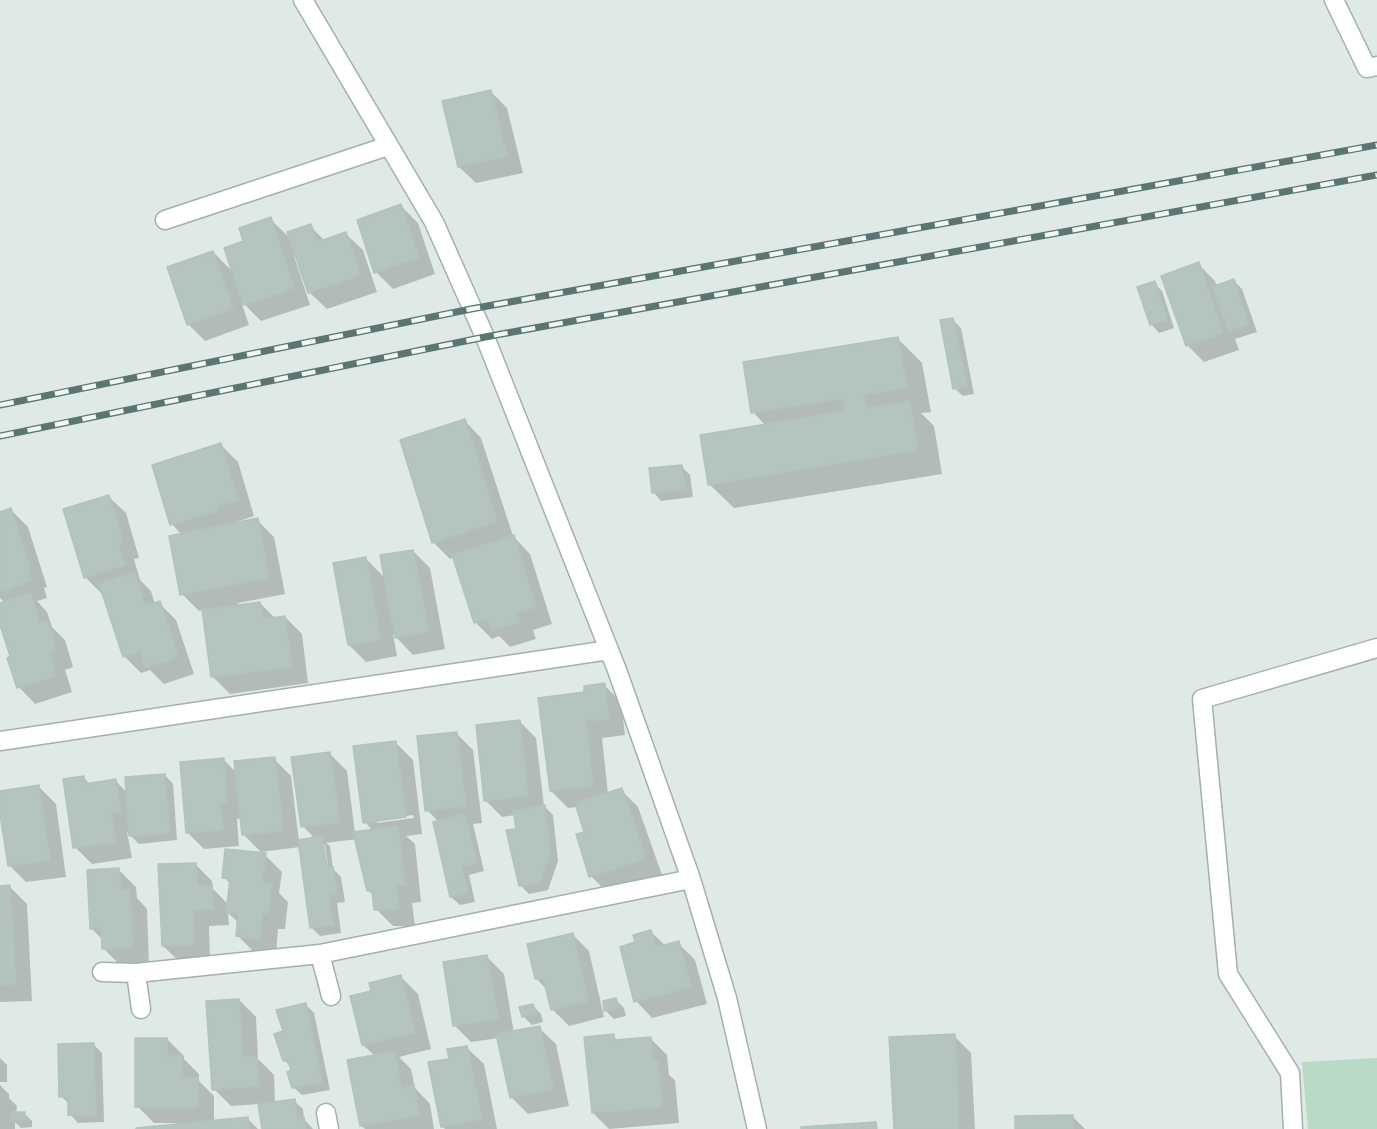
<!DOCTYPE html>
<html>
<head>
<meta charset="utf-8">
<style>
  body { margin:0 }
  canvas { display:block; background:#dfeae7 }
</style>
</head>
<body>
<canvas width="1377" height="1129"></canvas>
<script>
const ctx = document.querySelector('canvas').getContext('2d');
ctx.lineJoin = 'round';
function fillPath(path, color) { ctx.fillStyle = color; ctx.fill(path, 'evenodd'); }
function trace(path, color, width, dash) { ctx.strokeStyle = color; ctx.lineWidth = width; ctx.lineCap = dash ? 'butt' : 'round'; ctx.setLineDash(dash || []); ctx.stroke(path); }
const green = new Path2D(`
  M1377 1058V1129H1308L1302 1062Z`);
const shadow = new Path2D(`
  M490 91 507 108 523 173 476 183 459 167Z
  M401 206 418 223 435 274 393 289 376 272Z
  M270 219 292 240 310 226 325 241 346 234 363 250 377 292 327 309 310 293 297 255 294 256 310 305 261 321 241 301 249 325 205 341 188 324 213 252 234 273 245 242Z
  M1198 264 1215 281 1217 286 1234 281 1242 289 1257 332 1235 339 1239 350 1204 362 1187 345Z
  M1154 283 1162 291 1174 328 1159 333 1151 324Z
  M952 319 961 328 974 394 963 396 954 388Z
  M898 339 922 363 931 412 921 413 934 426 942 474 734 508 709 484 766 426 753 412Z
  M465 421 481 438 513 536 530 554 552 624 533 630 536 639 510 647 499 636 492 639 475 622 455 557 450 559 433 542Z
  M221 445 238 462 254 516 236 522 237 524 257 520 274 537 285 594 238 603 239 606 260 603 275 618 285 617 302 634 308 683 230 694 213 677 204 610 199 611 182 594V535L172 524Z
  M682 467 690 475 693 497 661 501 653 492Z
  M109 497 126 513 139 558 134 559 140 580 151 591 155 604 159 603 176 620 194 674 164 684 150 670 141 673 124 656 104 593 102 594 85 577Z
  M11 510 28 527 47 587 44 588 47 598 37 601 47 612 52 627 65 640 73 667 65 670 72 692 35 704 19 687 0 620V605L5 603 0 598V513Z
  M413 551 430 568 445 649 413 655 393 634 397 656 366 662 349 645 366 559 386 579Z
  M604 685 621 702 625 735 602 738 608 794 621 790 638 807 662 875 608 893 591 876 586 833 577 807 568 808 551 791 586 693Z
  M519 721 536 738 544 806 553 815 558 861 548 890 529 894 521 886 515 815 502 817 485 800Z
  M456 733 473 750 482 823 473 824 484 871 469 875 475 902 460 905 451 897 435 823 439 822 427 810Z
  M396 743 413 760 422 834 406 836 415 844 421 902 412 903 415 926H393L376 909 374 896 368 890 357 839 326 843 330 846 333 869 341 877 345 902 337 903 341 933 320 936 311 927 300 847 261 852 244 835 242 818 237 819 239 846 204 849 187 832 224 760 237 773 274 759 291 776 299 841 315 839 303 826 330 754 347 771 355 833 373 831 365 822ZM413 815 414 818 377 823V820ZM322 845H325L329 875H326Z
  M165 775 173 784 177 840 139 844 127 832 132 858 92 864 75 847 84 778 90 784 115 780 127 793Z
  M39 787 56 804 66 877 26 882 9 865 0 805V793Z
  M265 855 282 872 279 893 288 902 285 929H278L276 955 255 953 238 936 239 923 228 913 229 925 209 926 210 962H180L163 946 195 864 212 881 213 889 229 905 231 885 224 877Z
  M119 870 136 887 137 898 147 909 149 965H120L103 948V940L91 928Z
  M0 887H10L27 904 32 1001 0 1002Z
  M651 932 666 946 678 943 695 960 707 1004 652 1018 636 1001V943Z
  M572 934 589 951 604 1017 569 1026 552 1009 547 990 536 978Z
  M487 957 504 974 514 1033 539 1028 556 1044 569 1106 528 1114 511 1097 499 1038 471 1042 454 1025Z
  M401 977 418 994 431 1049 399 1057 411 1069 415 1088 430 1104 434 1129H365L361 1125 375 1056 363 1045 373 992Z
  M239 1000 256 1017 258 1059 274 1075 275 1103 294 1101 303 1109 304 1119 313 1129H263L260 1104 231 1106 214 1089Z
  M616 1000 624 1008 626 1016 614 1019 606 1011 604 1003Z
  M306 1005 314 1013 330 1090 302 1095 293 1087 292 1068 284 1060 285 1032Z
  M533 1006 541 1014 543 1022 532 1025 523 1016Z
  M613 1036 619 1041 650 1038 667 1055 669 1075 675 1080 679 1123 609 1129 593 1113Z
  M954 1036 971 1053 975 1129H895Z
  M167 1039 184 1056V1059L199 1074V1081L214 1096V1122L247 1118 258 1129H141L177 1125V1123H154L137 1106Z
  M93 1044 102 1053 104 1122 78 1123 70 1114V1105L61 1096Z
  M467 1048 484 1064 497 1129H445L442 1126 451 1060Z
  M0 1058 7 1065V1082H0Z
  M0 1085 9 1094V1098L17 1106 16 1113H24L32 1121V1127L21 1128 15 1122V1129H0Z
  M1073 1117 1085 1129H1017Z`);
const building = new Path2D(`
  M491 90 507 156 458 167 442 101Z
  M401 204 419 257 374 273 357 220Z
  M271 217 294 288 243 305 224 248 243 241 239 228Z
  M311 224 317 242 346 232 361 275 308 293 287 232Z
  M213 251 233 309 187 325 167 267Z
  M1199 262 1223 333 1186 346 1161 276Z
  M1234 279 1249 324 1228 331 1212 287Z
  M1155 281 1167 320 1150 325 1137 287Z
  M953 318 967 386 953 389 940 320Z
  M898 337 907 388 864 395 866 408 910 401 918 450 708 485 700 435 846 411 844 398 751 413 743 362Z
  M465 419 497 521 432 543 400 440Z
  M221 443 238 500 216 506 217 511 170 525 152 465Z
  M682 465 685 489 652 493 649 468Z
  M109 495 123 541 118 542 125 565 84 578 63 509Z
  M11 508 31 570 28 571 31 581 0 592V512Z
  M258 518 269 578 180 595 169 536Z
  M514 535 536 607 517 613 520 622 492 631 487 618 474 623 452 555Z
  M413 550 429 632 395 638 380 555Z
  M366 557 381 640 348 645 333 563Z
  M134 572 145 606 160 601 178 657 145 668 141 651 123 657 99 584Z
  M31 593 40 623 48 621 57 650 49 653 56 676 17 688 7 658 10 656 0 625V603Z
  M260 602 263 619 285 616 292 667 211 677 202 610Z
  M605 683 609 719 586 721 593 786 550 791 538 698 584 692V686Z
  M520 720 528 796 484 801 476 725Z
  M457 732 466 806 425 811 417 736Z
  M396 741 406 817 363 823 353 746Z
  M330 752 340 822 301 827 291 757Z
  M275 757 283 831 242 835 234 761Z
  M224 758 227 802H220L223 830 186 833 180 762Z
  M165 774 170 833 129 836 125 777Z
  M84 776 85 784 116 779 121 812 111 814 116 842 73 848 63 779Z
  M39 785 50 860 8 866 0 815V791Z
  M622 788 646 858 589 877 576 834 584 832 575 803Z
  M545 805 550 852 540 882 519 886 506 830 516 829 513 811Z
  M465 814 477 863 461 867 468 893 450 897 433 822Z
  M398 826 405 885 396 886 399 909 374 910 372 890 367 891 353 832Z
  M322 836 327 867H333L337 894 329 895 333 925 310 928 298 840Z
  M225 849 266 853 262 883H272L268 913H262L260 939 236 936 238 914 226 913 230 879 222 878Z
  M196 863 197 886H212L213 909 193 910 194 945 162 946 158 864Z
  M119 868 121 891 130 890 133 948 102 949 101 928 90 929 87 870Z
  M10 885 16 984 0 985V886Z
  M651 930 656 947 679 941 691 987 634 1002 620 947 635 942 633 935Z
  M573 933 588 1001 551 1010 543 978 535 979 527 944Z
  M487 955 498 1019 453 1026 443 962Z
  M401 975 415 1033 362 1045 350 996 371 991 369 983Z
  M616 998 619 1008 604 1011 603 1001Z
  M239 999 243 1057 257 1056 259 1086 212 1090 206 1001Z
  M306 1003 322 1082 292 1088 287 1072 291 1070 288 1060 283 1061 274 1034 283 1031 276 1010Z
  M533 1004 536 1014 522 1017 519 1007Z
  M540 1026 553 1089 510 1098 496 1034Z
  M614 1034V1040L651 1037 653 1062H658L662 1107 592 1113 584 1037Z
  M955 1034 959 1129H894L889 1037Z
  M135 1038H167V1056H182L183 1078H198V1107H135Z
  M94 1043 96 1115H68V1097H59L58 1044Z
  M467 1046 482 1119 441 1127 428 1062 449 1059 447 1049Z
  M395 1051 401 1088 414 1085 419 1115 360 1126 347 1060Z
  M295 1099 298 1118 304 1117 306 1129H262L258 1104Z
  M11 1112H25V1119L11 1120Z
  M1073 1115V1129H1015V1116Z
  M248 1117 249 1129H136V1128Z
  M876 1122 877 1129H801V1127Z`);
const minor = new Path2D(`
  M303 0 434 222 485 337 617 670 691 879 727 998 757 1129
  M1334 0 1367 68 1377 66
  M165 220 388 146
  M0 741 609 650
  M320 954 331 996
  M102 972 136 973 320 954 691 879
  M136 973 141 1009
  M326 1113 329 1129
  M1293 1129 1290 1073 1228 974 1202 699 1377 648`);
const rail = new Path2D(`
  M0 405 471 309 1377 145
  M0 436 485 337 1377 175`);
fillPath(green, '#b8dac7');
fillPath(shadow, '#0003');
fillPath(building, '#b4c4c0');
trace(building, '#b2c3be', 1.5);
trace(minor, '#a2b1ae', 21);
trace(minor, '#fff', 18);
trace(rail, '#5b7572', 7);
trace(rail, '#eff6f4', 4.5, [14]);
</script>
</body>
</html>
